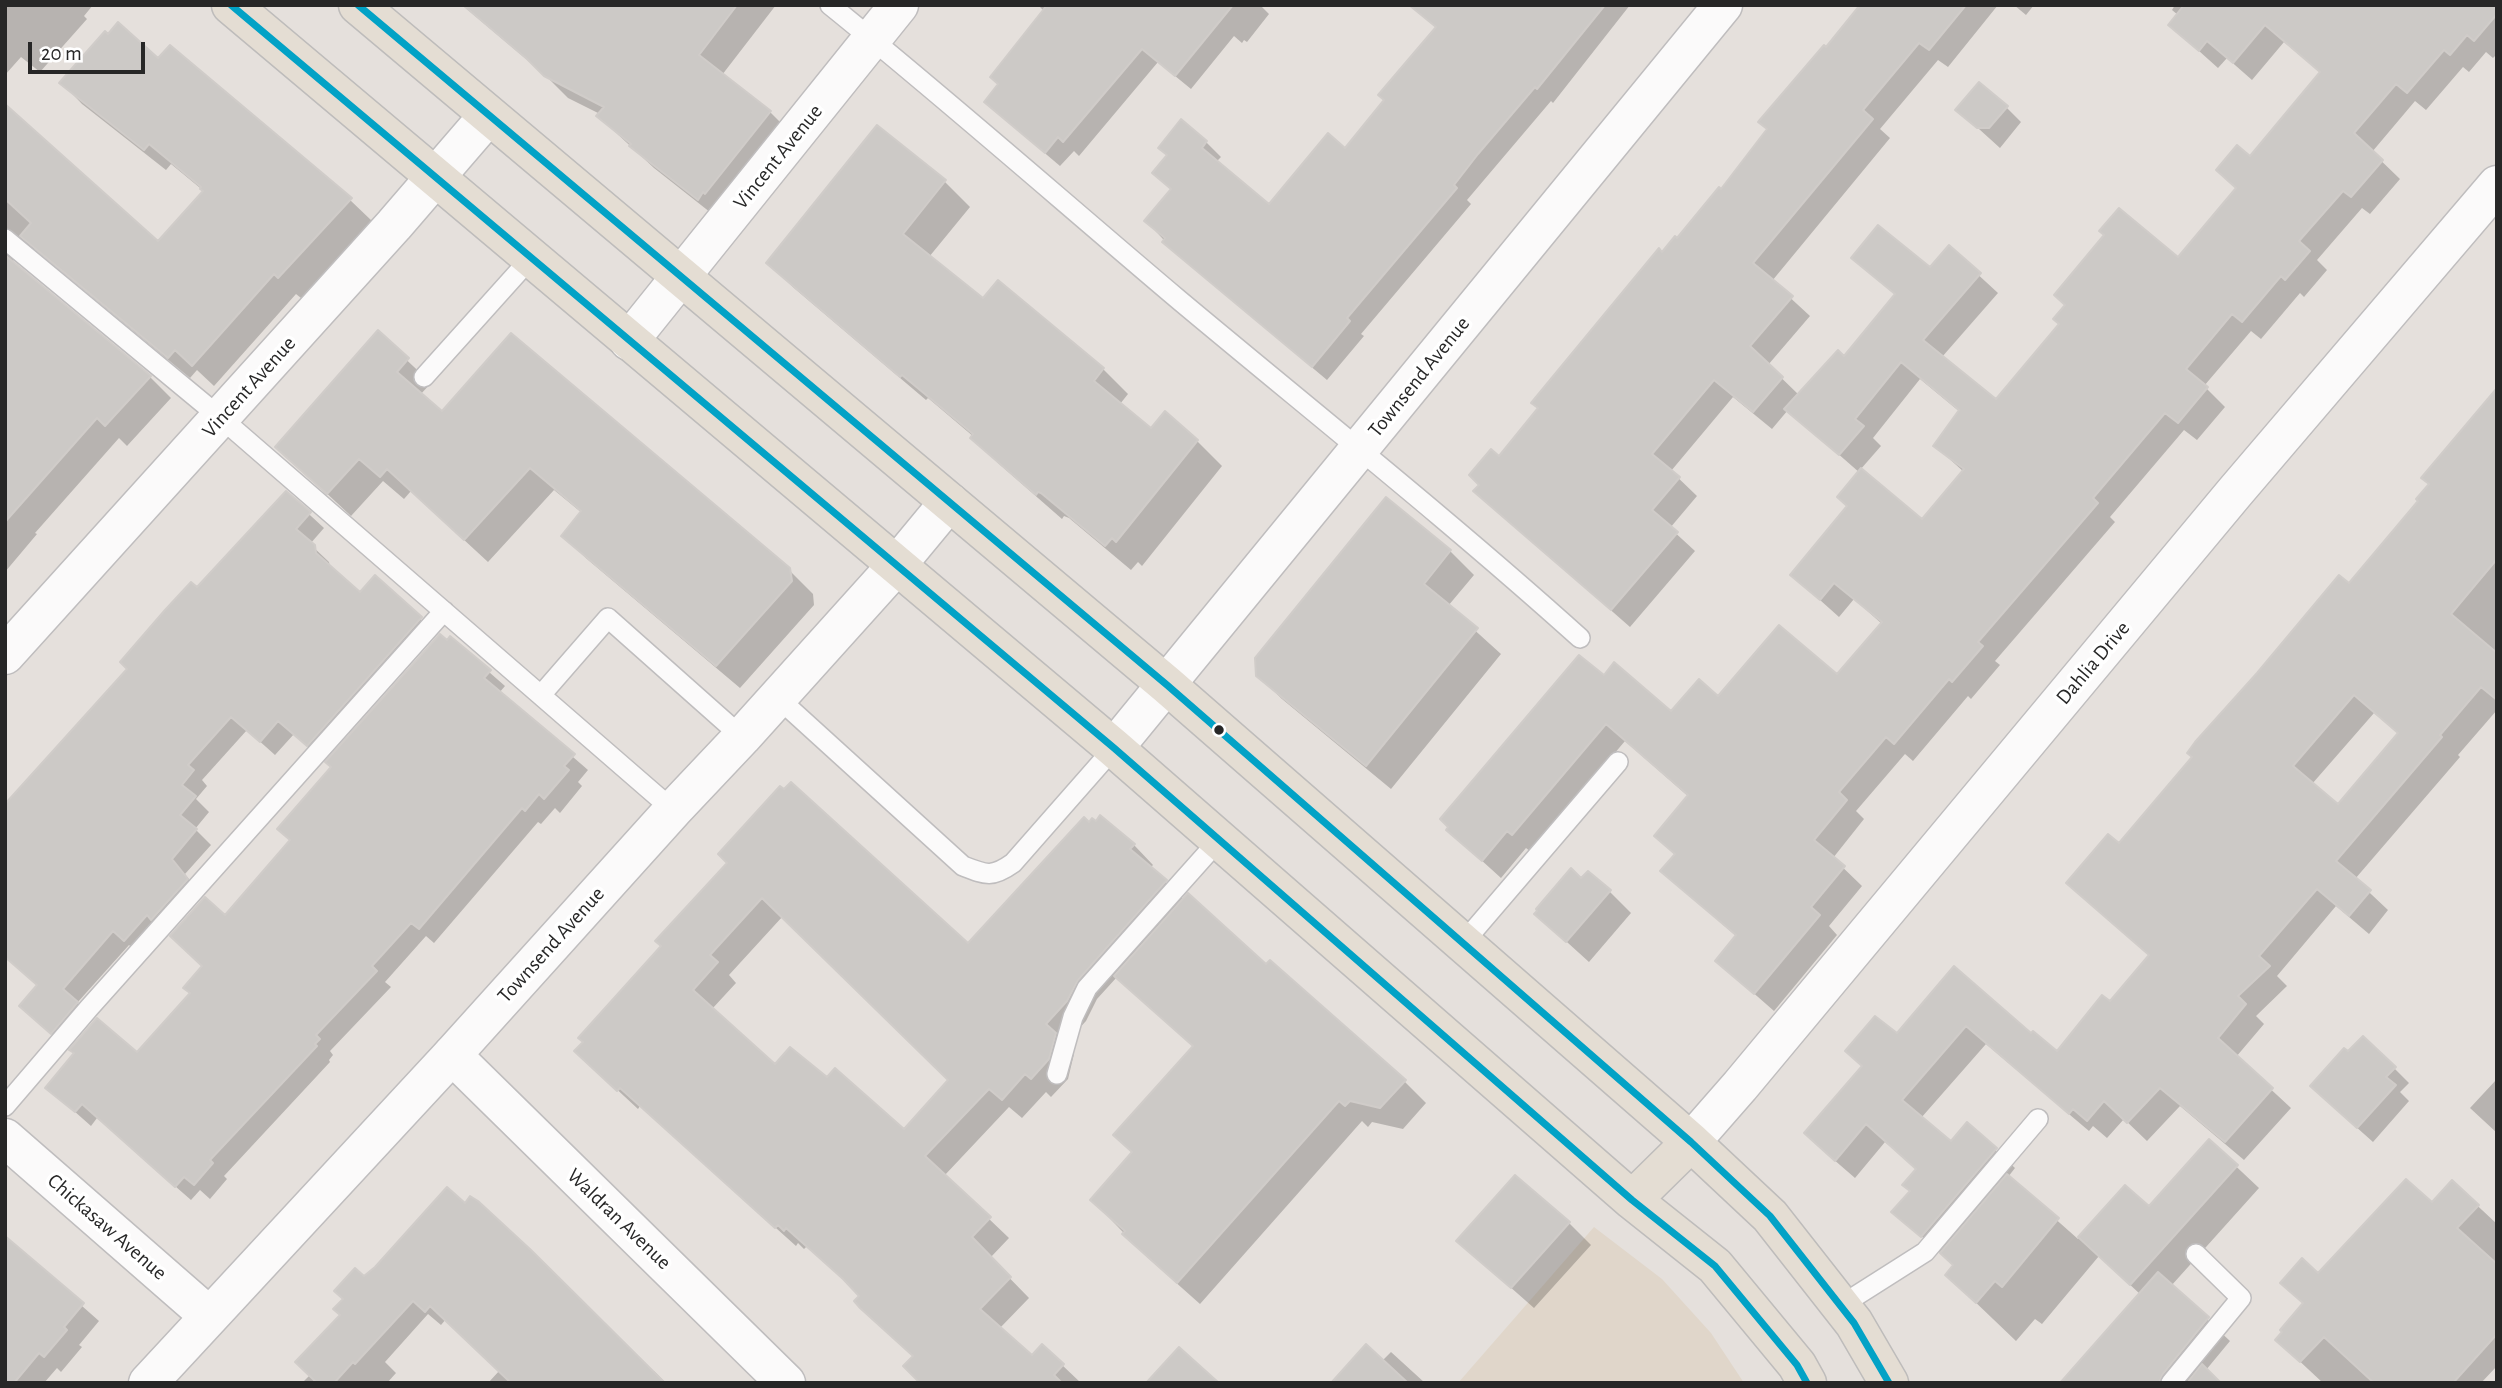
<!DOCTYPE html>
<html>
<head>
<meta charset="utf-8">
<style>
  body { margin:0 }
  #map { position:relative; width:2502px; height:1388px; overflow:hidden; background:#e5e0dc; font-family:"Alegreya Sans",sans-serif }
  canvas { display:block }
  .frame { position:absolute; inset:0; border:7px solid #272727; pointer-events:none }
  .scale { position:absolute; left:28px; top:42px; width:117px; height:32px; box-sizing:border-box; border:4px solid #272727; border-top:0; padding-left:9px; font-size:21px; line-height:24px; white-space:nowrap; color:#272727; -webkit-text-stroke:5px #fff; paint-order:stroke }
</style>
</head>
<body>
<div id="map">
<canvas width="2502" height="1388"></canvas>
<div class="frame"></div>
<div class="scale">20 m</div>
</div>
<script>
const ctx = document.querySelector('canvas').getContext('2d');
ctx.lineJoin = 'round';
function fillPath(path, color) { ctx.fillStyle = color; ctx.fill(path, 'evenodd'); }
function trace(path, color, width, dash) { ctx.strokeStyle = color; ctx.lineWidth = width; ctx.lineCap = dash ? 'butt' : 'round'; ctx.setLineDash(dash || []); ctx.stroke(path); }
function drawText(font, color, halo, rows, align = 'center') {
  ctx.font = font + ' "Alegreya Sans",sans-serif'; ctx.lineWidth = 7; ctx.setLineDash([]); ctx.textBaseline = 'middle'; ctx.strokeStyle = halo; ctx.fillStyle = color; for (const [text, x, y, turn = 0] of rows) {
    ctx.save(); ctx.translate(x, y); ctx.rotate((+turn || 0) * Math.PI / 180); ctx.textAlign = isNaN(turn) ? turn : align; if (halo) ctx.strokeText(text, 0, 0); ctx.fillText(text, 0, 0); ctx.restore();
  }
}
const education = new Path2D(`
  M1594 1227 1662 1279 1711 1333 1744 1383H1458Z`);
const shadow = new Path2D(`
  M5 5H93L84 16 87 19 40 72 21 57 5 75Z
  M462 5H776L722 75 770 112 792 134 720 220 654 168 598 116 600 114 568 98 545 75Z
  M1038 5H1260L1269 14 1247 42 1244 40 1242 43 1234 36 1191 89 1158 62 1079 156 1074 151 1060 166 1001 116 1000 85 1044 11Z
  M1409 5H1630L1553 103 1551 101 1467 200 1471 204 1361 334 1364 336 1327 380 1179 256 1146 221 1172 190 1206 142 1221 157 1216 162 1269 207 1345 150 1386 101 1437 28Z
  M1863 5H1998L1948 67 1938 60 1880 129 1890 138 1772 281 1810 316 1768 365 1799 395 1844 358 1896 295 1854 257 1930 270 1949 248 1998 293 1942 357 1996 401 2178 260 2237 189 2250 159 2321 73 2284 42 2252 80 2227 58 2218 68 2170 25 2178 15 2172 10 2175 5H2497V54L2493 58 2486 52 2469 72 2463 67 2426 110 2415 101 2372 152 2400 179 2370 214 2362 208 2317 260 2327 270 2304 297 2300 293 2261 339 2251 331 2204 386 2225 407 2197 440 2184 430 2110 517 2115 522 1995 661 2000 665 1971 699 1968 696 1913 761 1905 754 1856 811 1864 819 1833 858 1862 886 1829 926 1837 935 1774 1011 1717 961 1737 937 1663 871 1676 856 1656 836 1689 797 1625 741 1531 852 1526 848 1501 878 1448 830 1604 678 1671 713 1718 698 1837 677 1882 624 1854 599 1839 617 1792 575 1849 507 1860 473 1788 410 1772 429 1733 397 1671 471 1697 496 1670 528 1695 551 1630 627 1475 491 1662 254 1721 191 1826 49ZM1920 379 1960 412 1935 446 1964 472 1922 521 1860 470 1881 446 1873 438Z
  M2014 5H2034L2026 15Z
  M158 60 350 200 372 221 301 298 296 294 214 386 197 370 190 378 36 250 29 247 17 252 13 260 16 266 150 377 171 398 127 446 119 438 35 533 37 534 5 572V108L158 244 205 192 171 164 166 170 82 104 61 82Z
  M2006 107 2021 122 2000 148 1958 110Z
  M945 182 970 207 929 257 984 300 998 282 1103 369 1128 394 1120 404 1152 430 1197 441 1222 466 1142 566 1138 562 1131 570 1069 518 1064 516 1062 519 998 463 973 438 974 437 928 398 926 400 794 288 768 263Z
  M378 333 431 383 420 395 442 413 789 570 813 594 814 605 740 688 587 559 563 536 582 513 554 490 488 562 411 491 404 499 383 481 351 516 277 447Z
  M2497 392V710L2458 755 2460 757 2355 879 2388 910 2369 934 2336 906 2277 976 2287 986 2256 1016 2264 1024 2236 1057 2291 1108 2244 1160 2180 1106 2147 1141 2124 1119 2107 1138 2093 1126 2089 1131 1986 1044 1921 1118 1951 1144 1967 1125 2015 1168 2008 1177 2078 1239 2125 1187 2149 1209 2209 1141 2259 1188 2171 1286 2230 1341 2206 1370 2218 1383H2062L2140 1294 2099 1256 2042 1324 2035 1319 2016 1341 1947 1275 1955 1266 1894 1212 1911 1192 1918 1170 1885 1142 1855 1178 1825 1152 1897 1036 1954 969 2031 1035 2057 1054 2110 1004 2150 956 2068 883 2119 845 2349 585 2420 501ZM2374 713 2399 734 2338 806 2312 784Z
  M286 493 324 528 310 544 329 562 330 568 360 595 375 578 435 633 322 759 294 734 275 755 247 730 202 780 207 786 196 799 209 812 195 829 211 845 185 874 201 895 140 954 129 945 77 1003 92 1018 66 1047 36 1020 39 986 197 590Z
  M1387 500 1450 551 1474 575 1448 606 1501 654 1391 789 1282 699 1257 675Z
  M450 638 505 686 499 693 588 770 578 782 582 786 560 813 555 808 541 824 538 822 434 943 426 936 385 982 391 987 330 1051 333 1055 329 1060 330 1062 224 1176 227 1179 210 1199 200 1190 191 1200 97 1118 91 1126 48 1088 137 1054 192 994 225 917 292 841Z
  M1101 818 1134 845 1153 865 1150 868 1184 900 1404 1081 1426 1103 1403 1129 1372 1122 1368 1127 1362 1121 1200 1304 1146 1256 1092 1200 1133 1153 1194 1047 1117 977 1097 999 1086 1021 1065 1044 1074 1054 1068 1079 1051 1097 1046 1092 1022 1118 1009 1107 944 1176 1009 1238 990 1258 1029 1298 999 1329 1032 1358 1042 1346 1081 1383H922L914 1357 862 1296 807 1246 804 1249 798 1243 796 1246 640 1106 638 1109 596 1070 663 946 729 863 968 945 1089 824 1097 823ZM783 916 950 1080 904 1131 827 1080 775 1066 712 1009 736 983 729 975Z
  M1582 880 1609 891 1631 913 1589 962 1536 914Z
  M2394 1068 2409 1083 2400 1092 2409 1101 2373 1142 2327 1101Z
  M2496 1080 2497 1081V1133L2470 1108Z
  M2452 1182 2497 1224V1366L2481 1383H2323L2293 1355 2305 1304 2318 1275 2432 1204Z
  M1569 1223 1591 1245 1534 1308 1458 1241Z
  M5 1238 99 1321 79 1345 82 1347 61 1372 57 1368 44 1383H5Z
  M364 1279 652 1373 654 1371 666 1383H488L500 1370 446 1319 441 1325 428 1314 385 1362 396 1373 387 1383H302L310 1375Z
  M1391 1352 1425 1383H1334L1382 1361Z`);
const building = new Path2D(`
  M463 5H737L699 55 771 111 705 194 703 192 698 200 629 146 631 144 596 116 604 107 544 76 527 59Z
  M1047 5H1233L1175 76 1142 49 1063 142 1058 137 1045 153 984 102 998 84 990 77Z
  M1409 5H1605L1537 89 1535 87 1478 154 1454 185 1457 188 1347 318 1350 321 1312 367 1162 242 1165 238 1144 221 1171 189 1152 173 1167 155 1158 148 1181 119 1207 141 1202 148 1269 204 1328 133 1345 148 1384 100 1378 95 1436 27Z
  M1860 5H1966L1929 50 1919 43 1863 110 1873 119 1753 263 1793 296 1750 346 1783 377 1753 412 1714 380 1652 454 1680 477 1652 510 1678 532 1611 610 1473 491 1479 485 1469 475 1491 449 1499 456 1538 408 1531 403 1659 248 1662 252 1675 236 1677 238 1719 187 1721 189 1767 129 1758 122 1824 45 1826 47Z
  M2184 5H2497V14L2474 41 2467 35 2450 55 2444 50 2407 93 2396 84 2354 133 2383 160 2351 197 2343 191 2299 241 2310 251 2285 280 2281 276 2242 322 2232 314 2186 369 2208 387 2178 423 2165 413 2093 498 2098 503 1978 642 1983 646 1952 682 1949 679 1894 744 1886 737 1839 792 1847 800 1814 840 1845 866 1811 907 1820 915 1754 994 1715 961 1736 935 1660 871 1675 854 1654 836 1688 795 1606 724 1512 835 1507 831 1482 861 1446 830 1448 827 1440 819 1579 655 1604 675 1614 662 1671 711 1699 679 1718 696 1779 625 1837 674 1882 622 1834 583 1820 600 1790 575 1847 506 1837 497 1861 468 1922 519 1964 469 1933 446 1959 410 1901 362 1855 419 1864 426 1839 455 1784 409 1838 350 1844 356 1895 294 1851 258 1878 225 1930 267 1949 245 1981 273 1923 340 1996 399 2059 324 2053 319 2065 305 2054 295 2104 235 2099 231 2119 208 2178 257 2236 188 2216 170 2237 145 2250 156 2320 72 2265 25 2233 63 2207 41 2199 51 2168 25Z
  M118 22 158 58 170 45 352 198 278 278 274 274 192 366 175 350 168 358 20 236 31 223 5 199V104L158 241 203 191 200 189 201 187 149 144 144 150 59 83 105 31 108 34Z
  M1979 82 2008 106 1989 128H1977L1955 110Z
  M877 125 946 180 903 234 983 298 998 280 1104 368 1094 381 1151 428 1165 411 1198 440 1116 542 1112 538 1105 546 1041 493 1038 492 1036 495 970 438 973 434 902 375 900 377 766 263Z
  M5 255 151 376 105 426 97 418 5 522Z
  M378 330 409 358 397 372 442 411 511 333 790 568 792 581 716 666 561 536 581 511 530 468 464 540 387 469 380 477 359 459 327 494 275 447Z
  M2497 388V559L2451 614 2497 653V700L2481 687 2440 735 2442 737 2336 861 2371 890 2349 916 2317 889 2259 956 2270 966 2238 996 2246 1004 2218 1038 2273 1088 2225 1142 2160 1088 2127 1123 2104 1101 2087 1121 2073 1109 2069 1114 1966 1026 1902 1100 1951 1141 1967 1122 1997 1148 1921 1237 1891 1212 1910 1191 1902 1185 1916 1169 1866 1124 1835 1161 1804 1133 1862 1066 1845 1051 1875 1016 1897 1033 1954 966 2031 1033 2033 1031 2057 1051 2102 995 2110 1001 2149 955 2066 883 2108 834 2119 843 2192 757 2187 753 2195 742 2257 673 2339 575 2349 583 2418 501 2416 499 2429 484 2421 478ZM2354 695 2398 733 2338 804 2293 766Z
  M286 491 311 512 296 529 315 545 316 553 360 592 375 575 422 617 307 746 278 721 260 742 231 717 188 765 194 770 182 785 196 796 180 815 197 829 172 859 188 879 151 920 147 915 124 941 113 931 63 989 78 1002 51 1034 19 1006 37 985 5 957V804L127 669 120 662 165 610 191 582 197 587Z
  M1386 497 1451 550 1424 584 1478 628 1366 766 1256 676 1255 658Z
  M440 634 447 640 450 636 491 670 484 678 575 754 564 766 569 770 544 799 539 794 525 811 522 808 419 929 411 923 372 966 377 971 316 1035 320 1039 315 1044 317 1046 210 1160 213 1163 194 1185 184 1177 175 1187 82 1104 75 1112 45 1088 74 1053 69 1050 97 1018 137 1052 190 993 183 988 202 966 170 936 205 897 225 915 290 840 277 829 331 767 325 762Z
  M791 782 968 943 1084 817 1089 822 1092 818 1096 821 1100 815 1135 844 1130 849 1167 880 1078 980 1067 1001 1046 1024 1056 1033 1049 1059 1031 1079 1025 1074 1002 1100 989 1089 925 1156 991 1217 972 1237 1011 1277 980 1309 1032 1355 1042 1344 1064 1364 1054 1375 1062 1383H920L903 1366 913 1356 860 1308 854 1301 859 1296 843 1279 786 1228 784 1231 778 1225 775 1228 620 1088 617 1091 574 1051 583 1042 578 1038 661 946 655 941 727 863 718 854 780 786 784 789ZM762 898 948 1080 904 1129 835 1068 827 1077 790 1047 775 1064 693 990 718 962 710 955Z
  M1571 868 1581 878 1588 871 1611 890 1566 942 1534 914 1537 911 1536 909Z
  M1188 893 1266 964 1270 960 1406 1080 1380 1108 1350 1101 1345 1106 1339 1101 1177 1283 1122 1234 1125 1231 1090 1200 1132 1152 1113 1135 1193 1046 1114 976Z
  M2363 1036 2396 1067 2386 1077 2396 1085 2357 1128 2310 1086 2344 1048 2348 1051Z
  M2209 1139 2238 1165 2130 1285 2078 1237 2125 1185 2149 1206Z
  M2007 1174 2059 1218 2002 1287 1995 1281 1976 1303 1945 1275 1953 1265 1940 1253Z
  M1515 1175 1570 1222 1511 1288 1456 1241Z
  M2406 1179 2432 1202 2452 1180 2479 1205 2457 1228 2497 1264V1334L2453 1383H2374L2324 1337 2300 1362 2275 1340 2282 1332 2280 1330 2303 1303 2280 1283 2302 1258 2318 1273Z
  M447 1187 465 1203 470 1196 478 1201 531 1250 665 1383H511L430 1306 425 1312 413 1301 355 1364 353 1362 334 1383H317L295 1362 340 1315 333 1309 343 1299 334 1291 355 1268 364 1276 375 1267Z
  M5 1236 84 1303 64 1327 67 1330 44 1357 39 1353 14 1383H5Z
  M2158 1272 2209 1317 2162 1375 2159 1383H2060Z
  M1366 1344 1408 1383H1331Z
  M1179 1347 1219 1383H1146Z
  M2202 1364 2221 1383H2187Z`);
const lane = new Path2D(`
  M830 5C949 101 1063 202 1179 300 1313 412 1450 521 1580 638
  M5 239 221 418 673 810
  M424 377 530 259
  M541 695 608 618 742 737
  M777 697 963 866C986 875 992 878 1013 863L1114 748
  M1463 943 1618 762
  M1057 1074 1073 1017 1087 988 1219 840
  M5 1106 89 1008 444 611
  M1840 1306 1925 1252 2038 1119
  M2171 1383 2241 1298 2196 1254`);
const street = new Path2D(`
  M629 341 899 5
  M5 655 394 225 488 116
  M1114 748 1723 5
  M452 1055 786 1383
  M5 1138 209 1316
  M1691 1142 1740 1086 2235 492 2497 185`);
const secondary = new Path2D(`
  M148 1383 452 1055 673 810 742 737 896 566 949 502`);
const primary = new Path2D(`
  M231 5 1114 748 1632 1200 1715 1266 1797 1365 1807 1383
  M358 5 1167 685 1691 1142 1770 1216 1854 1323 1889 1383
  M1632 1200 1691 1142`);
const bus1 = new Path2D(`
  M231 5 1114 748 1632 1200 1715 1266 1797 1365 1807 1383
  M358 5 1167 685 1691 1142 1770 1216 1854 1323 1889 1383`);
const markers = [
  [1219,730,6,"#272727"]
];
const streetNames = [
  ["Vincent Avenue",778,157,-51],
  ["Townsend Avenue",1419,377,-51],
  ["Vincent Avenue",249,387,-48],
  ["Dahlia Drive",2093,663,-50],
  ["Townsend Avenue",551,945,-48],
  ["Waldran Avenue",619,1219,44],
  ["Chickasaw Avenue",107,1227,41]
];
fillPath(education, '#e0d6ca');
fillPath(shadow, '#0003');
fillPath(building, '#ccc9c6');
trace(building, '#d0ccc9', 2);
trace(lane, '#bfbdbe', 22);
trace(street, '#bfbdbe', 41);
trace(secondary, '#bfbdbe', 41);
trace(primary, '#bebcbb', 41);
trace(lane, '#fbfafa', 19);
trace(street, '#fbfafa', 38);
trace(secondary, '#fbfafa', 38);
trace(primary, '#e4ddd3', 38);
trace(bus1, '#02a2c6', 7);
for (const [x, y, r, color] of markers) { const dot = new Path2D(); dot.arc(x, y, r, 0, 2 * Math.PI); ctx.fillStyle = color; ctx.fill(dot); trace(dot, '#fff', 2.5); }
drawText('21px', '#272727', '#fff', streetNames);
</script>
</body>
</html>
